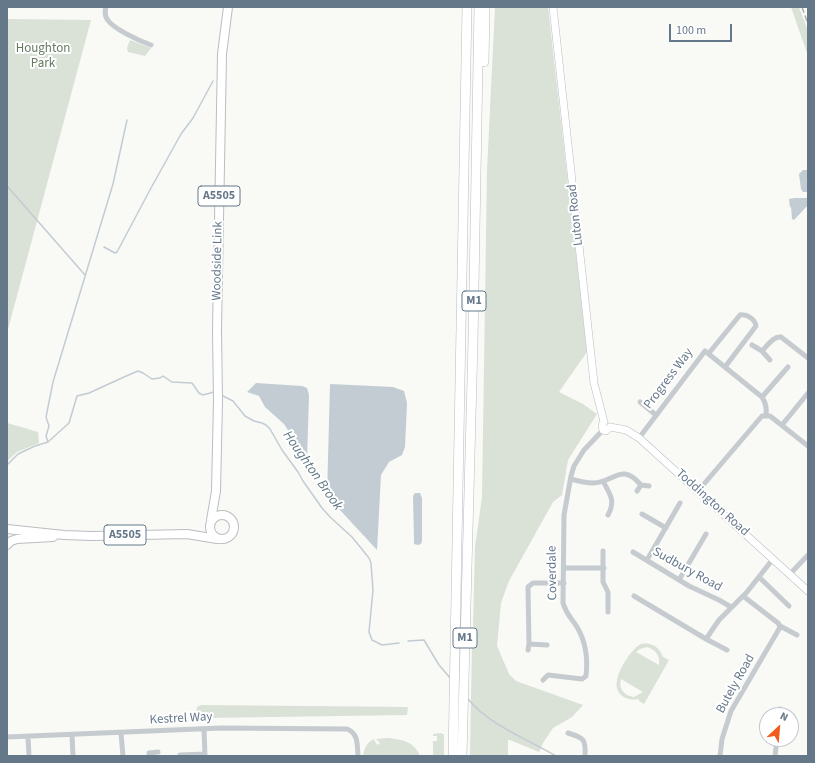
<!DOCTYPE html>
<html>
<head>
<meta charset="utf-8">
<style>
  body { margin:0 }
  #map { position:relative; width:815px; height:763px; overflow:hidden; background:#f9f9f6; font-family:"Source Sans 3",sans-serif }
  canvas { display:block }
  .frame { position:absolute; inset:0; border:8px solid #65788a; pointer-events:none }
  .north { position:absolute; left:759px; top:707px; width:40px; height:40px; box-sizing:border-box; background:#fff; border:1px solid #c1c9d0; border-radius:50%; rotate:26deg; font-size:11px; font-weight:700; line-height:16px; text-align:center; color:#65788a }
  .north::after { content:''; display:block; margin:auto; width:14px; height:18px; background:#f25b1e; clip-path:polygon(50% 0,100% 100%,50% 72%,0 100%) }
  .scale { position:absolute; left:669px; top:24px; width:63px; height:18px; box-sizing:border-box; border:2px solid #65788a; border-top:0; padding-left:5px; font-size:12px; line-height:14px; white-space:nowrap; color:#65788a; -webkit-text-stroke:3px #fff; paint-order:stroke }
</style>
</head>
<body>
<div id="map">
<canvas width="815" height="763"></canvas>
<div class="frame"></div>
<div class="north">N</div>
<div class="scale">100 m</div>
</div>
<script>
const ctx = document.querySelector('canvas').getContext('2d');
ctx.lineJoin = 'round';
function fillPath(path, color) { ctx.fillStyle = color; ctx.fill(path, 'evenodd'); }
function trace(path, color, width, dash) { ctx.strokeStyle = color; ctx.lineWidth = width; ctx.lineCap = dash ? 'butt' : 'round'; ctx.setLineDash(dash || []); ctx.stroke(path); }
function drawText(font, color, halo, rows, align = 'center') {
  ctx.font = font + ' "Source Sans 3",sans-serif'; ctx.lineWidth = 4; ctx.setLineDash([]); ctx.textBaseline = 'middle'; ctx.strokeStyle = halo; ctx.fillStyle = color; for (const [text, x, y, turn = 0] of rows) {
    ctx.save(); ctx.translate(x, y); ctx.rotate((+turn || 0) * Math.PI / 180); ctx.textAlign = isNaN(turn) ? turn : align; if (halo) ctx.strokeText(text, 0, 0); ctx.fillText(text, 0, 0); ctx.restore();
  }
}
const green = new Path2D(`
  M495 7H548L587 352 559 392 583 404 597 414 568 460 562 495 553 502 509 581 501 603 497 646 509 674 516 681 583 705 572 717 553 728 543 743 539 752 510 740H508V756H470L472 642C476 637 475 631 473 625L475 547 482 497 487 171Z
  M791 7H799L808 31V56Z
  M7 19 91 20 7 333Z
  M130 40 151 48 145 56 128 52 127 48Z
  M7 423 38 432 39 443 17 452 7 461Z
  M641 644C652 642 659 647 663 657L669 660 644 704 639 701V699C627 702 614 694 617 681 618 670 632 648 641 644ZM647 647C656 650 660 655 659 665L636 652 640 649ZM621 679 643 692 634 697C625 696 618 689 621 679Z
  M201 705 408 707 407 715 203 718 196 713 197 707Z
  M441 733 442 734H444V756H433V741H437V736H433V734Z
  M388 738C402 740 414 741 420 756H363C364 749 367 742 374 739L375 742 378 745 380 743 376 739Z`);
const water = new Path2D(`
  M803 170H808V192H803L801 189 799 174Z
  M795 198H808V205L794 220 792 219 791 206 790 208 789 199Z
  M256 383 302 386 307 388 309 395 307 459 284 424 265 407 259 396 247 392Z
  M330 384 393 387 404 391 407 403 405 447 402 455 389 462 381 475 377 550 327 496Z
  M415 493H420L422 498V541L421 544 418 545 414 544V539L413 496Z`);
const stream = new Path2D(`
  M7 186 85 275
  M104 247 115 253 117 252 151 188 181 134 193 118 213 81
  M221 395 233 401 245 416 254 421 262 423 266 425 270 429 282 450 298 472 303 481 322 508 330 517 352 537 369 558 371 563 373 590 369 632 372 640 382 645 399 643
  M48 442 46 436 49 426 46 417 53 382 113 184 127 120
  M7 465 18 454 35 446 48 442 69 423 77 396 89 393 124 377 138 371 143 373 152 379 160 378 163 376 172 382 192 383 199 393 203 395 214 392
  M408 641 424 640 439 665 451 679
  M468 699C489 725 527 739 556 756`);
const street = new Path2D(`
  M106 7C105 10 105 14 106 17 110 28 140 41 151 45
  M752 345 762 351
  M709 353 740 315C747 314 755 319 756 326L725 367
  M770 360 762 351C767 346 773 336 781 337L808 358
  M762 397 788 367
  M640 402 656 415
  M782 425 808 393
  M639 438 705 351 762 397C766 403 767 408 766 415
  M571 479C578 481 585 483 593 483 615 482 621 462 641 485L637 491
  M603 481C610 495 616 500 608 515
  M641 485 649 486
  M698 491 762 416H770L808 446
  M642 514 666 528
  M603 551V582L608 592V612
  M633 552 689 586 719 600 731 607
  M647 560 680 503
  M564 568H604
  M790 574 808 555
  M759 577 789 606
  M679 580 706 534
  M634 596 706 639
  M743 596 778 623 780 626 797 635
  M547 645 529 644 528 587 533 583H564
  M528 650 529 644
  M727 650 706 639 719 620 747 592 773 559
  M543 680 548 675 582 679 586 676C588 659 586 642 577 627 571 617 567 616 563 603L564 515 571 476 574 466 584 450 603 430
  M779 715 780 709
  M204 729 205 756
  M121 733 123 756
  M568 733C584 738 586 739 585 756
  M72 735 73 756
  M7 737 221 728 347 729C359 734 357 745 358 756
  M28 737 29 756
  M180 755 205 754
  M149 756V753L158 752
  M720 756 722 739 731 711 779 629 780 626
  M775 756 777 739`);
const secondary = new Path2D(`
  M553 7 594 383 604 422
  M604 422 602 425 603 430 606 431 610 427
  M610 427 626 430 639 438 808 591`);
const primary = new Path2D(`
  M210 527a12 12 0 1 1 24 0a12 12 0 1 1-24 0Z
  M211 520 216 491 218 401 217 330 222 54 228 7
  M7 529 64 535 92 536 187 534 217 539
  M7 545 11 541 17 539 53 537`);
const highway = new Path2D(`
  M484 62 485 7
  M453 756 467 7
  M462 756 473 341 479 7`);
const rail = new Path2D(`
  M802 7 808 24`);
const shields = [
  [219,196,42],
  [474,301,24],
  [125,535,42],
  [465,638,24]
];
const shieldNames = [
  ["A5505",219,196],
  ["M1",474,301],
  ["A5505",125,535],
  ["M1",465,638]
];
const parkNames = [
  ["Houghton",43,49],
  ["Park",43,64]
];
const streetNames = [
  ["Luton Road",576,215,-96],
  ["Woodside Link",218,261,-89],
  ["Progress Way",669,379,-53],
  ["Toddington Road",712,503,42],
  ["Sudbury Road",687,570,29],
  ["Coverdale",553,573,-91],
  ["Butely Road",736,684,-61],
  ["Kestrel Way",181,719,-3]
];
const waterNames = [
  ["Houghton Brook",312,471,55]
];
fillPath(green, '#dae1d7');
fillPath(water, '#c2ccd2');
trace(stream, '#c2ccd2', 1.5);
trace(secondary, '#b8bec3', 8);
trace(primary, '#b9bec2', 10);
trace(highway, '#b9bdc0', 10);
trace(street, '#c6cbcf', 5);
trace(secondary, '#fff', 7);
trace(primary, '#fff', 8);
trace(highway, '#fff', 9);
trace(rail, '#a6adb4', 1.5, [6, 3]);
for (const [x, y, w] of shields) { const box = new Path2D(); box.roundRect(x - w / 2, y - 10, w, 20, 3); ctx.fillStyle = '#fff'; ctx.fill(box); trace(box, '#65788a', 1); }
drawText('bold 12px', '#65788a', null, shieldNames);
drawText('13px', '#657a61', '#fff', parkNames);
drawText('13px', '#65788a', '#fff', streetNames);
drawText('italic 14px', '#617985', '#fff', waterNames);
</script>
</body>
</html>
